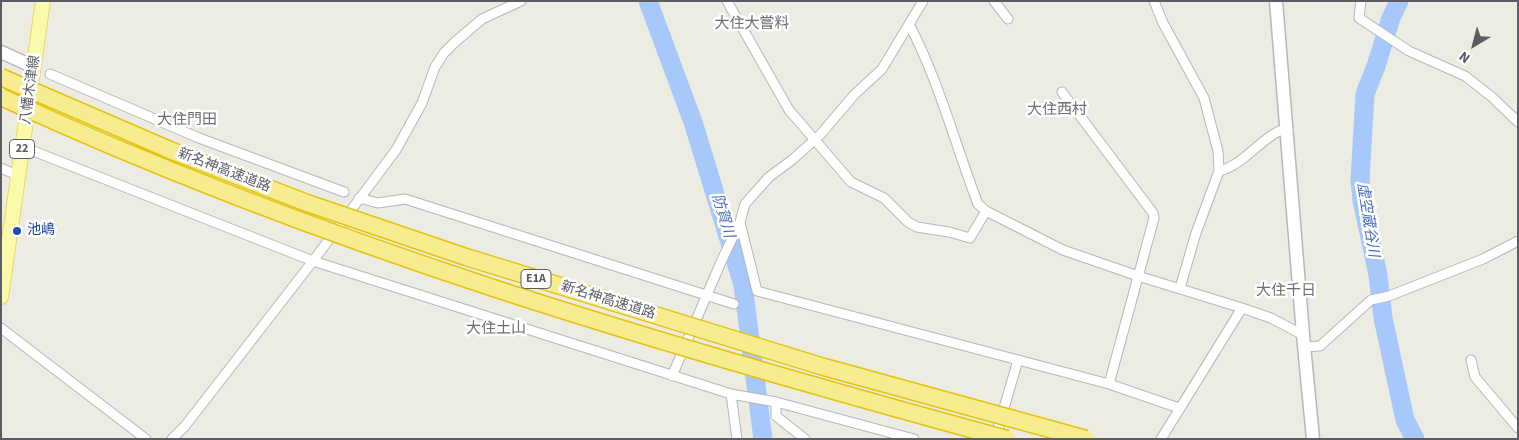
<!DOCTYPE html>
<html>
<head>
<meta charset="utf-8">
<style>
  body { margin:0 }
  #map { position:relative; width:1519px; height:440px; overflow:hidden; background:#edece3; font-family:"Source Sans 3",sans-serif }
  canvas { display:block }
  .frame { position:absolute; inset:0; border:2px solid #5b5d63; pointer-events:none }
  .north { position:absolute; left:1449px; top:20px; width:50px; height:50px; -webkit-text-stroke:4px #fff; paint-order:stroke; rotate:217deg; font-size:14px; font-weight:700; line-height:20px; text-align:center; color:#5b5d63 }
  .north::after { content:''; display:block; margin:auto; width:18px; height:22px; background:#5b5d63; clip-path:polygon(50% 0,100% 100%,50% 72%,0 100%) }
</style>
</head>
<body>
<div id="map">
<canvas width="1519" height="440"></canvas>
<div class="frame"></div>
<div class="north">N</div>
</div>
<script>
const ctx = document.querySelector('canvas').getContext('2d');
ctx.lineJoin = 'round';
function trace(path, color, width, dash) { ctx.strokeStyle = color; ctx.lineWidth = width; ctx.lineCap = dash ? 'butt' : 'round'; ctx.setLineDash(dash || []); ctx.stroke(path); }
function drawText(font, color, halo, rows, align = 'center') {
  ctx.font = font + ' "Source Sans 3","Noto Sans JP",sans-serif'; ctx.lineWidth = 5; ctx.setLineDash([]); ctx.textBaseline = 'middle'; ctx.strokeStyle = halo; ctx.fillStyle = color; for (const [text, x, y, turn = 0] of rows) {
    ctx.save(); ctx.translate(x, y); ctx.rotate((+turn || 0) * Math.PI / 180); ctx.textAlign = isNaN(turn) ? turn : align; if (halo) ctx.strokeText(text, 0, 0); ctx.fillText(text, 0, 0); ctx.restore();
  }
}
const river = new Path2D(`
  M648 1 693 122 743 285 763 439
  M1399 1 1391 18 1376 66 1365 94 1360 180 1362 200 1378 275 1383 318 1405 420 1415 439`);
const street = new Path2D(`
  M727 1 789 110 851 182 884 198 908 222 917 227 949 232 970 238 986 211
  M994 1 1008 19
  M1154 1 1163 23 1204 98 1218 151 1219 171 1196 233 1180 288
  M1361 1 1359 18 1409 51 1465 76 1492 97 1518 122
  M909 24C939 81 955 144 978 204L986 211 1063 250 1138 276 1242 308 1271 318 1303 335
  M50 74 199 138 344 192
  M23 147 313 261 731 394 776 402 914 439
  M1 168 19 176
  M1219 171C1245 165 1261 136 1287 128
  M359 198 378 203 405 199 734 304
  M740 222 757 291 1109 384 1154 218 1153 213 1062 92
  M1 328 146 439
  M1304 347 1320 346 1371 300 1389 296 1483 259 1518 241
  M1471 360 1475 377 1518 428
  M672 376 721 262 740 222 745 204 769 177 792 160 820 135 854 95 882 69 923 1
  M1109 384 1179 408
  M731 394 737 439
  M776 402V416L805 439
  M172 439 185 426 313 261 396 150 422 103 435 67 444 53 455 42 482 19 521 1
  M995 439 1018 360
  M1161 439 1242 308`);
const secondary = new Path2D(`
  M1276 1 1303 335 1313 439
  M1 52 34 67`);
const primary = new Path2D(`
  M1 297 43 1`);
const highwayBridge = new Path2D(`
  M1 77 170 150 307 203 466 257 824 367 1086 439
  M1 97C323 246 665 346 1007 439`);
const markers = [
  [17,231,5,"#1a4fb4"]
];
const shields = [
  [22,149,25],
  [536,279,30]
];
const shieldNames = [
  ["22",22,149],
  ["E1A",536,279]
];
const streetNames = [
  ["八幡木津線",31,90,-82],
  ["新名神高速道路",224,171,21],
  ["新名神高速道路",608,301,17]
];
const transitNames = [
  ["池嶋",27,231]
];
const neighbourhoodNames = [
  ["大住大嘗料",752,25],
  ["大住西村",1057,111],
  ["大住門田",187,121],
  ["大住千日",1286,292],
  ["大住土山",496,330]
];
const waterNames = [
  ["防賀川",722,216,73],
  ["虚空蔵谷川",1367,220,81]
];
trace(river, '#a6c8fa', 19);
trace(street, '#b5b7bc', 11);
trace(secondary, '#b6b8be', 15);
trace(primary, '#e9d95f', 16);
trace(street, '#fff', 9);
trace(secondary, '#fff', 12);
trace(primary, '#fafaaa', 14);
trace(highwayBridge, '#e3c30c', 19, []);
trace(highwayBridge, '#f7ed90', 16);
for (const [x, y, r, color] of markers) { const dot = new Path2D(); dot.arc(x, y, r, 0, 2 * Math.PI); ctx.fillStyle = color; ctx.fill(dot); trace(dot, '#fff', 2); }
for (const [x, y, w] of shields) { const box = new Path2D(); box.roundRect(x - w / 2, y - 9.5, w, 19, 4); ctx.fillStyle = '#fff'; ctx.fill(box); trace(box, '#5b5d63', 1); }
drawText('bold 12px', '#5b5d63', null, shieldNames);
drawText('14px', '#5b5d63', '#fff', streetNames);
drawText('14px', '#164399', '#fff', transitNames, 'left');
drawText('15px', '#6c6f75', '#fff', neighbourhoodNames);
drawText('italic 15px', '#4a6fbc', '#fff', waterNames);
</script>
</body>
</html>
